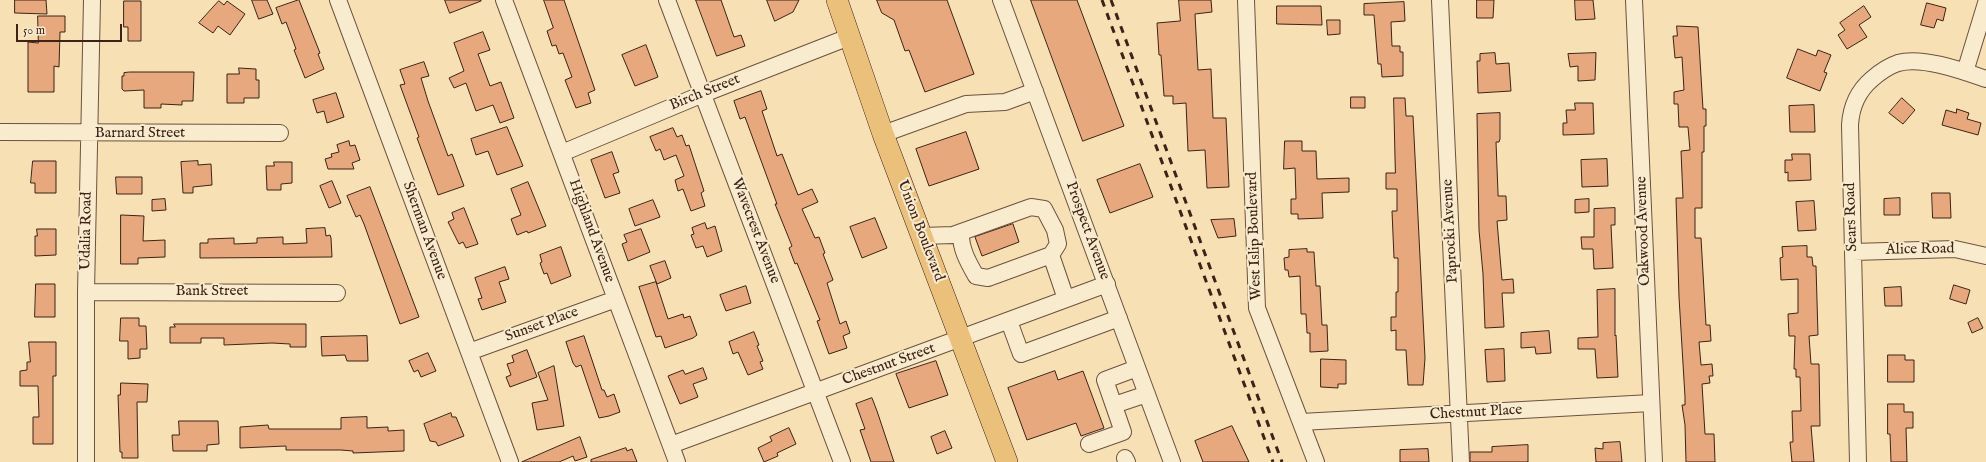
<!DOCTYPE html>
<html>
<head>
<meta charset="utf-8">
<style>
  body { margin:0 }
  #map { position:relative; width:1986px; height:462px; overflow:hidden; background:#f6e0b4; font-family:"IM FELL English",serif }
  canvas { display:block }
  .scale { position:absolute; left:16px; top:24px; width:106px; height:18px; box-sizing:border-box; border:2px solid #3d2317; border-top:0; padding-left:5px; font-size:12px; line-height:14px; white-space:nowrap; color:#3d2317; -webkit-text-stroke:3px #f9ebce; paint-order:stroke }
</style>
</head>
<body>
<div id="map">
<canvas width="1986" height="462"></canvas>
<div class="scale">50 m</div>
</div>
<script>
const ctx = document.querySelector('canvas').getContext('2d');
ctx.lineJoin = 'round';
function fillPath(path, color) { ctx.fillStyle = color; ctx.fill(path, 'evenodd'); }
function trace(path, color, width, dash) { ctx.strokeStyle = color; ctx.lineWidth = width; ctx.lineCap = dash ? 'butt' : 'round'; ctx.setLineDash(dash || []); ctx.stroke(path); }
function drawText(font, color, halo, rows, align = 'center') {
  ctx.font = font + ' "IM FELL English",serif'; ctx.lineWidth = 4; ctx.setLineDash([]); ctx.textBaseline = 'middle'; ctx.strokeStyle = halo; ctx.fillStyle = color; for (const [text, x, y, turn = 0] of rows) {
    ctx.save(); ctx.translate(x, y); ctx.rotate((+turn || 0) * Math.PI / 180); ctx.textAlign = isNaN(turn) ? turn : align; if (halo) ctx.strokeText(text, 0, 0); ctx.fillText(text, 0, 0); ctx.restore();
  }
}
const building = new Path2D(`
  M15 0H46L47 14 15 13Z
  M252 0H267L273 14 259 19Z
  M299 0 320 53 318 54 324 69 305 78 294 50 296 49 286 22 282 24 276 8Z
  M445 0H481V1L450 13Z
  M544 0H564L595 90 588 93 591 103 576 108 565 80 572 77 563 53 559 54 556 45 552 46 547 31 553 28Z
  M696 0H721L734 37 741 35 745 46 717 56Z
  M767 0H799L793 12 775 21Z
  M877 0H947L974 74 925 92 909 50 905 51 894 20 882 13Z
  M1031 0H1077L1124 126 1083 141Z
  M1179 0H1211L1212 12 1195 14 1198 70 1211 69 1213 118H1226L1229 187 1207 188 1205 150 1188 151 1186 103 1173 104V96H1164L1161 55H1159L1157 23 1180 21Z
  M1477 0H1494L1493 18H1477Z
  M1575 0H1593L1595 19 1576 20Z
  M124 1H141V41H128V27H124Z
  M219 1 224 5 227 1 245 14 230 35 218 26 213 33 199 23Z
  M1404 2 1405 21 1391 22 1392 46H1400V52H1403V76L1382 77 1381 64H1378L1374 15H1364V4Z
  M1927 3 1946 8 1943 21 1937 19 1934 28 1921 25Z
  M1277 6H1321L1322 25 1277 24Z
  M1864 6 1871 17 1859 25 1867 37 1847 49 1838 35 1845 30 1840 23Z
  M38 16H65V32H60L59 67 54 66V92H28V42L38 43Z
  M1327 20H1340V34L1328 35Z
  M1677 26 1698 27 1703 109H1706V126H1704V152H1702V208H1695V238H1701L1706 325H1710L1711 341 1699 342 1701 365 1712 364 1713 376H1709L1710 383 1702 384 1705 434H1714L1715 462H1686L1685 425 1682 405H1685V397L1679 297 1676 198H1683L1681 151 1690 150 1688 127H1679L1678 104H1674V92L1684 90 1682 57 1675 58 1673 36H1677Z
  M483 32 490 50 478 54 490 86 501 82 514 118 500 123 493 105 476 111 466 83 454 88 449 78 464 71 454 43Z
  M646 45 658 77 635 86 622 55Z
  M1798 49 1816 56 1818 50 1831 55 1824 72 1827 73 1820 91 1787 78Z
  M1495 53 1496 64 1509 63 1511 91 1478 93 1477 61H1480V54Z
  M1596 53 1595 80 1578 81V66L1570 67 1568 54Z
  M424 62 429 76 421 78 428 101 448 156 452 154 464 186 438 195 417 138 419 137 400 85 405 84 400 70Z
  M239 68 256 69V80H259V98H244V103H227V74H239Z
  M130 72H194L193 101H182V105L161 104V108H144V90L124 91 122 89V76H124V73Z
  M761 91 767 109 762 111 777 156 782 154 798 195 812 189 818 202 802 209 815 238 819 237 825 253 823 254 833 280 827 283 840 324 846 321 850 333 843 336 847 348 829 354 817 321 820 320 797 263 795 264 789 248 792 246 775 204H777L745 117 740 119 734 101Z
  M336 93 344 117 327 123 324 111 317 113 313 100Z
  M1351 97H1365V108H1351Z
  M1394 98H1405L1406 116H1413L1425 358 1423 385H1408L1406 350H1396V330L1391 331V317H1396V292H1398V258H1394L1392 211H1397V189H1386V173H1395Z
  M1902 98 1915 110 1903 124 1889 113Z
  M1575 103H1593L1594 134 1563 135V123H1567L1566 110H1575Z
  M1814 105 1815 132H1790L1789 106Z
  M1957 109 1969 113 1967 119 1981 123 1978 135 1942 125 1946 110 1956 113Z
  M1500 113V139L1499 142H1496L1498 193V196H1506L1507 220 1497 221 1502 280 1513 279 1514 293H1502L1504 327 1485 328 1483 274 1479 230 1477 114Z
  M507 127 523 166 497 175 488 151 476 155 471 139Z
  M673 128 677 137 682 135 686 146 689 145 704 191 701 193 705 206 691 211 683 189 678 191 675 180 684 176 676 155 664 160 660 149 656 151 650 137Z
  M966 132 979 169 929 186 916 149Z
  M349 141 350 146 355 145 360 160 352 163 354 169H328L325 159 332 157 331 154 339 152 337 145Z
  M1285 141H1302V151H1316L1317 179 1349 178V192L1322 193 1323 218 1298 219V214H1291V199H1296L1295 168 1284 169Z
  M612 152 619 172 613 174 620 193 605 198 591 160Z
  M1792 154H1810L1811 180 1788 181V172L1785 173V160H1792Z
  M1607 159 1608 186 1582 187 1581 160Z
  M33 161H56V193H35V183H31Z
  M198 161V165L211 164 212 185 193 187V193H183L181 162Z
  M274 162H292V183L281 184V190H267L266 166H274Z
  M1140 164 1153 197 1110 213 1097 180Z
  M116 177H142V194H117Z
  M332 181 341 203 329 208 320 186Z
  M528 182 546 226 528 233 527 231 517 235 511 219 521 215 511 189Z
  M370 187 419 317 400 324 364 224 360 215 356 217 347 196Z
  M1932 193H1950L1951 218H1933Z
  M1900 198V215H1884V199Z
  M165 199 166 210 152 211V200Z
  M1589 199V212L1575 213V200Z
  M653 200 660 217 635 226 629 209Z
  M1814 201 1816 230 1798 231 1796 202Z
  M464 208 478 244 466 248 463 242 459 244 448 222 454 219 452 213Z
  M1615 208V225H1611L1613 268 1594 269 1593 249H1582L1581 237H1594V209Z
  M121 215 144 216 143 241 165 240V257L138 258V264H121Z
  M875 218 887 248 862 258 850 227Z
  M1234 219 1236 236 1218 238 1211 220Z
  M705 223 707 229 715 226 722 251 707 257 703 246 696 248 691 235 694 234 692 228Z
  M1013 224 1019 242 982 256 975 237Z
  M325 228 326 236 330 235 331 238 332 257 200 258V243H208V239L234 238V244L257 243V238L283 237V244L307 243 306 229Z
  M37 229H56V255L35 256V236H37Z
  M641 229 650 252 628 261 622 244 627 242 624 235Z
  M1807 246V257H1812L1813 266H1816L1818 335 1809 336 1811 364H1819L1820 426H1811L1814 462H1792L1790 442H1793L1792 411H1801L1800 377H1796V369H1794L1795 336H1789L1788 314 1798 313V279L1781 280 1780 258 1783 257 1782 247Z
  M561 247 571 276 551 284 547 273 544 274 540 263 542 262 540 255Z
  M1307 249V252H1314L1316 286H1320L1322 325H1327L1328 351 1310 352V333H1307L1306 314H1301L1300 276 1289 277 1288 270H1285L1284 258 1289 257V250Z
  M665 261 671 278 657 284 650 266Z
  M505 267 509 279 499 282 506 302 482 310 478 299 482 298 475 278Z
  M656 282 668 319 683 314 684 318 690 316 697 335 693 338 665 348 661 336 656 337 639 287Z
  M36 284H55V317H35Z
  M1954 285 1970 290 1966 304 1950 299Z
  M746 286 751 303 726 311 720 295Z
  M1901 287 1902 306H1885L1884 288Z
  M1615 289V336L1616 335 1618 377 1597 378 1595 349H1578V338L1598 337 1597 290Z
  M121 318H139V326H146L147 349H140V358L128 359V341H120Z
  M1978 318 1983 328 1972 333 1968 323Z
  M174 324H306V347H290V344L272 343 224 345V338H201V343H170V327H175Z
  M1549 331 1551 353 1536 354 1535 347 1521 348V333Z
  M754 332 759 345 757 346 763 361 760 362 763 369 748 375 738 352 733 354 729 342Z
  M367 336 368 361H347L345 355 322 356 321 337Z
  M584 336 602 390H604L607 397 614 394 620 412 609 416 599 418 581 365 576 367 573 363 566 342Z
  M29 342H56V376H53V444H33V417H39L38 386H20V371L27 370V362H30Z
  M1504 349 1505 381 1487 382 1485 350Z
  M527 350 537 377 510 387 506 377 511 375 507 364 514 362 512 356Z
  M428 353 436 371 421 377 418 370 414 372 409 361Z
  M1888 355H1905V360H1914V382H1888Z
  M1321 359 1346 360V384H1338V388L1321 387Z
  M936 361 948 395 909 408 896 374Z
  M554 366 564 426 537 430 532 403 548 400 538 373Z
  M703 368 707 379 693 384 698 397 680 404 668 376 683 370 685 374Z
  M1055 371 1058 380 1083 371 1104 428 1081 436 1076 423 1027 440 1008 388Z
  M121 383 148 384 147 402H137L138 458H122V452H120L118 395H120Z
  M872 398 877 411 894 462H871L860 430 865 429 856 404Z
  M1888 404H1904V412H1913V428H1906L1907 462H1891L1890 434H1888Z
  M451 413 452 417H456L464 436 438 446 436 442 430 441 424 424Z
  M367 417V428L388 427V431L404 430V451L353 453V451L341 450H286V446L240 448V427L268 425 269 429H341V418Z
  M179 421H218L219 444 207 445V451H173L172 435H179Z
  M1232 426 1249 462H1203L1195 441Z
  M789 428 796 444 777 453 778 456 764 462 758 448 772 441 770 437Z
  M945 431 952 448 937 454 931 437Z
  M580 437 587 457 575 461 573 456 559 462H522Z
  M1620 442 1622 462H1596L1595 448 1603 449V443Z
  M1528 445V462H1470V452H1492V447Z
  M626 448 627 451 632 449 637 462H591V460Z
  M1428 449 1429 462H1400V450Z`);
const minor = new Path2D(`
  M338 0 510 462
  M504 0 677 462
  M667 0 842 462
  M1001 0 1172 462
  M1246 0 1257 308 1316 462
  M1440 0 1461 462
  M1634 0 1654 462
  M1965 72 1986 3
  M0 132 280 133
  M883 134 966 104 1005 102 1035 91
  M562 153 703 94 849 37
  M961 232C960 248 968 262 976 276L988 278 1051 255 1066 299
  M922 236 953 235 1031 207 1044 209 1055 230 1058 244 1051 255
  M1853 252 1955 249 1986 256
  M86 292 337 293
  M1009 321 1021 354 1119 318
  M469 352 616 299
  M1114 405 1147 394
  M1301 422 1651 403
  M1089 444 1123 432 1105 380 1137 368
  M671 445 1107 284
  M1125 458 1127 462
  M86 462V292L92 0
  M1858 462 1850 125C1851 107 1858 91 1872 79 1880 72 1889 66 1898 63 1922 56 1963 71 1986 79`);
const major = new Path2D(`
  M837 0 883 134 1007 462`);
const rail = new Path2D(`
  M1102 0 1273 462
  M1111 0 1282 462`);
const streetNames = [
  ["Birch Street",705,93,-22],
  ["Barnard Street",140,134],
  ["Sears Road",1852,217,-92],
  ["Udalia Road",87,231,-89],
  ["Sherman Avenue",424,231,70],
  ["Highland Avenue",591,231,70],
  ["Wavecrest Avenue",755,231,69],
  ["Union Boulevard",920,231,69],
  ["Prospect Avenue",1087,231,70],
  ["Paprocki Avenue",1451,231,-93],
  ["Oakwood Avenue",1644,231,-92],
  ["West Islip Boulevard",1255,236,-92],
  ["Alice Road",1920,250,-1],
  ["Bank Street",212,292],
  ["Sunset Place",542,325,-20],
  ["Chestnut Street",889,365,-20],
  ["Chestnut Place",1476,413,-3]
];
fillPath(building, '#e6a87c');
trace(building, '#3d2317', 1);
trace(minor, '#6b523e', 18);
trace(major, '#3d2317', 22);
trace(minor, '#f9ebce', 16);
trace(major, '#ebc07a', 21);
trace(rail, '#3d2317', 3, [7, 7]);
drawText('15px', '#3d2317', '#f9ebce', streetNames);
</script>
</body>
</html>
